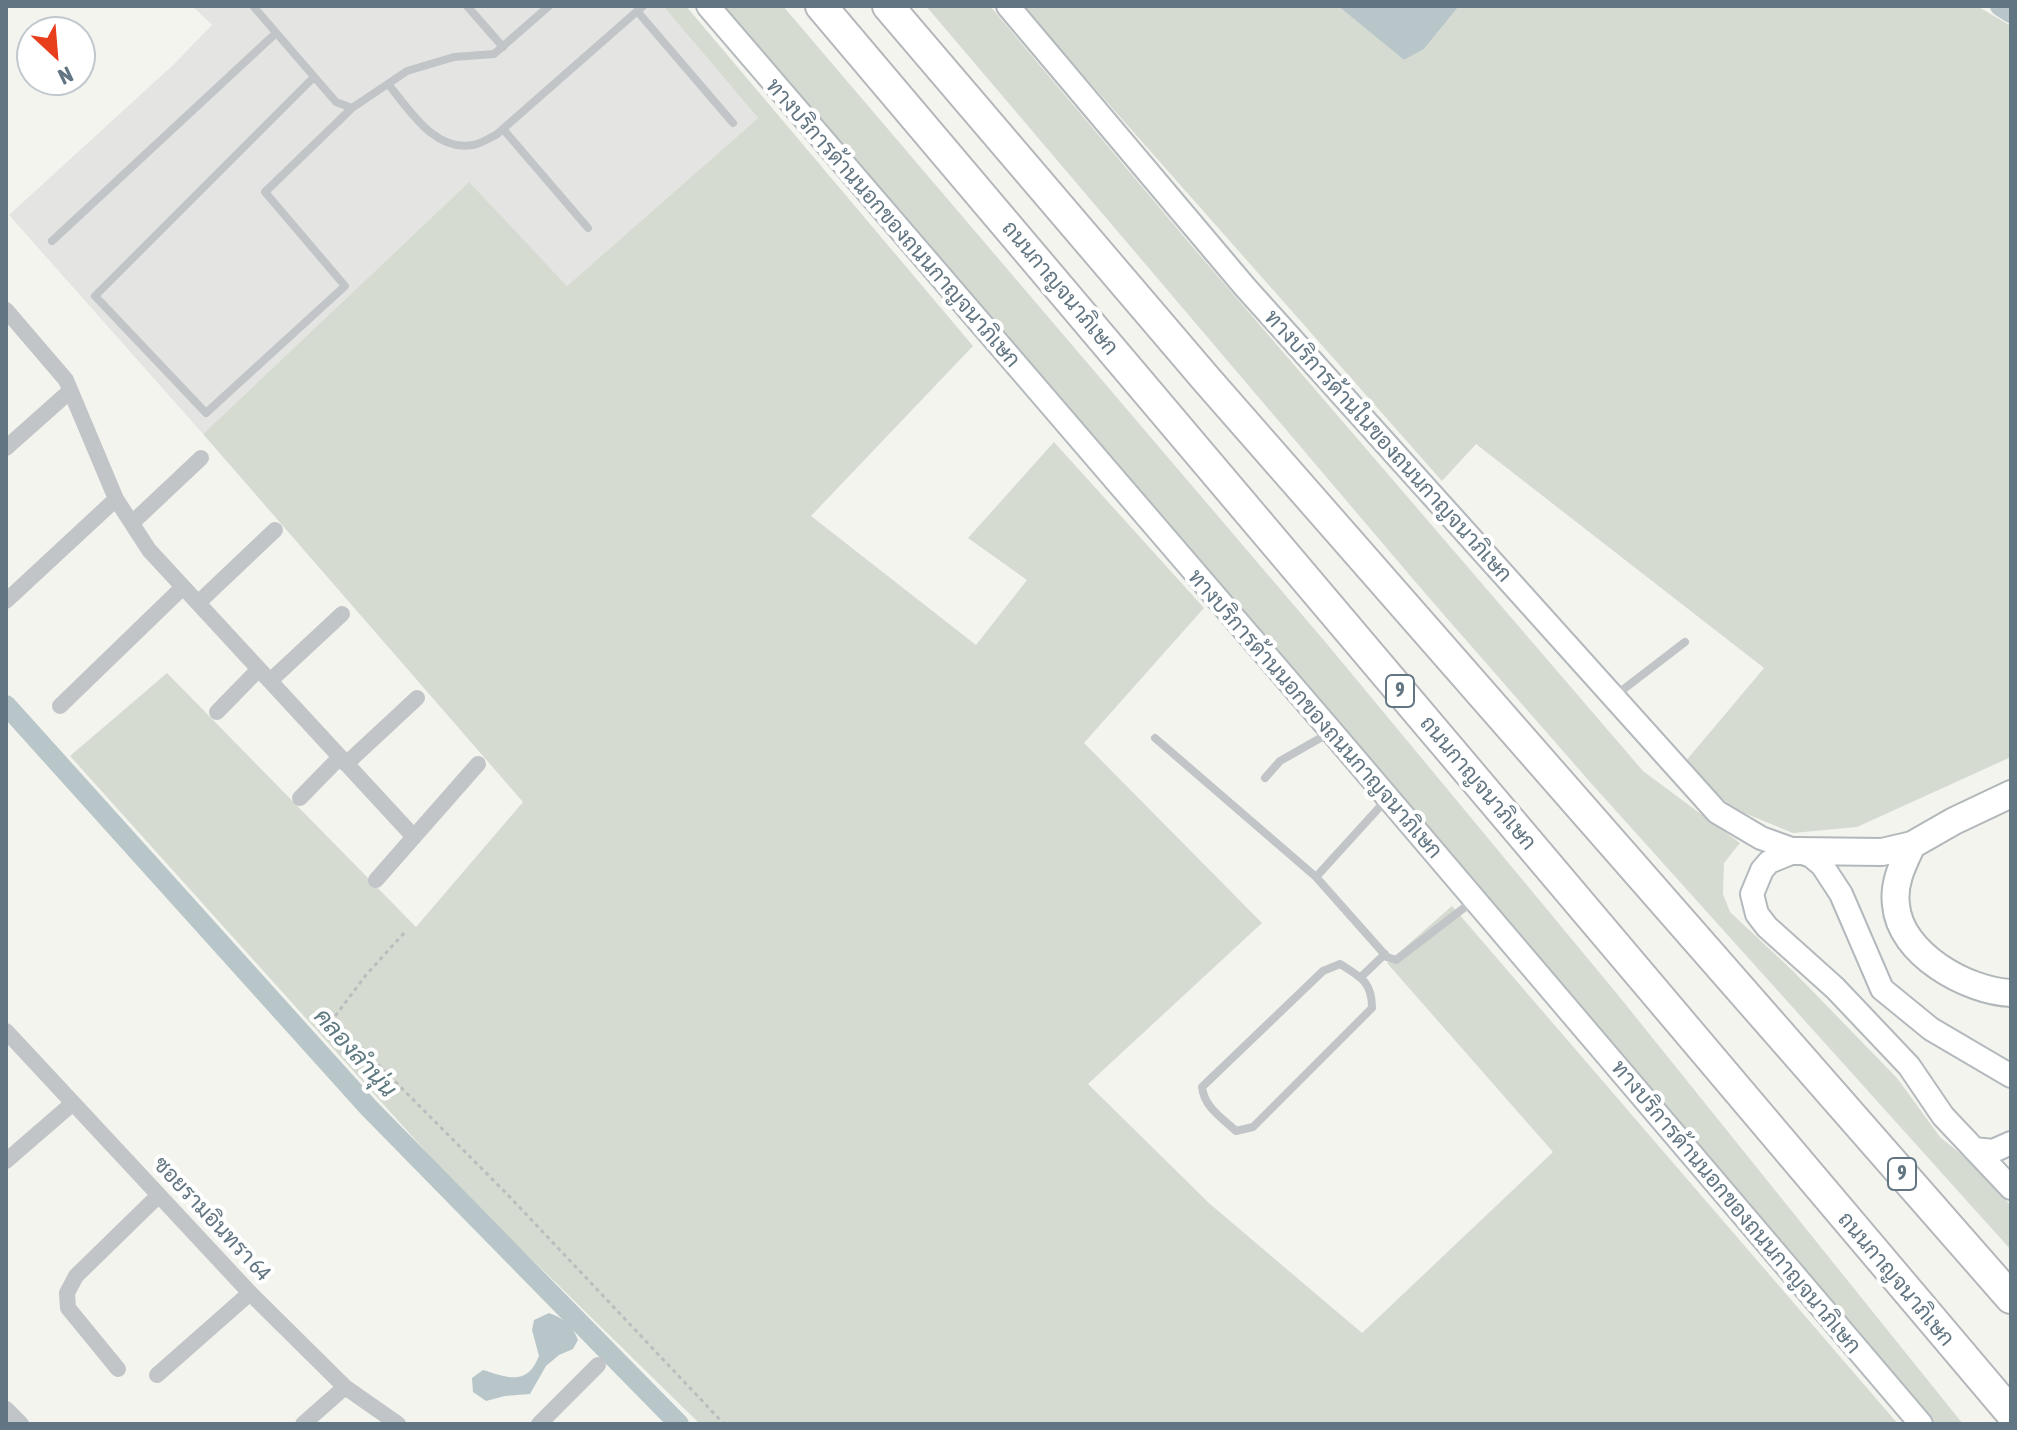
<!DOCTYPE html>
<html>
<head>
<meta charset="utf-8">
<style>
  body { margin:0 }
  #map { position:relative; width:2017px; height:1430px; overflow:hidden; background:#f4f4ef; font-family:"Asap Condensed",sans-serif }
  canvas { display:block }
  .frame { position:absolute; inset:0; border:8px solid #627582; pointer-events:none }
  .north { position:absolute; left:16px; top:16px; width:80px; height:80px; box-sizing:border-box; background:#fff; border:2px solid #c0c8cd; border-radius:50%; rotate:154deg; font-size:22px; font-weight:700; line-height:32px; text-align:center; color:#627582 }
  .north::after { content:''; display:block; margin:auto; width:28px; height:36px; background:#e93e1b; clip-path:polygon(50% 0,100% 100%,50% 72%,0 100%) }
</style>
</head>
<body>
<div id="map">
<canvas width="2017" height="1430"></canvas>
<div class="frame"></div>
<div class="north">N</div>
</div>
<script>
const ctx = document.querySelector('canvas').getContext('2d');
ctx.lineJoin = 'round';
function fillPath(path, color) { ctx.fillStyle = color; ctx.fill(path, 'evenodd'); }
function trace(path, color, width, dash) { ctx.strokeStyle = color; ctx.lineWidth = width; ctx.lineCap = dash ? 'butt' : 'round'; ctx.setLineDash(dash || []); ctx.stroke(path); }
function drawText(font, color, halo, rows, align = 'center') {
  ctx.font = font + ' "Asap Condensed",Sarabun,sans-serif'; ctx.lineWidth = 8; ctx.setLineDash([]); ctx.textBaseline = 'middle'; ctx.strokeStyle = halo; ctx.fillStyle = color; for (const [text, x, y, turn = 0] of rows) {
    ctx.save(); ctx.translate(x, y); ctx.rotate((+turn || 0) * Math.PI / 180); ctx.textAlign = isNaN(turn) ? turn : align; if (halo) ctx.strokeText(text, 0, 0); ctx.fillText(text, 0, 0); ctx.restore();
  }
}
const built = new Path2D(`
  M192 6H663L758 118 567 286 468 183 203 434 9 215 173 65 212 25Z`);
const green = new Path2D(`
  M663 6H686L973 346 811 516 976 645 1027 580 968 538 1054 442 1204 608 1084 743 1262 923 1088 1084 1210 1204 1362 1333 1553 1152 1387 963 1452 906 1898 1424H700L455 1184 70 756 167 673 416 927 523 802 203 434 469 182 567 286 758 118Z
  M719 6H783L1327 644 1618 995 1963 1424H1930Z
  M926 6H990L1191 245 1643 771 1740 843 1724 863 1723 894 1730 912 1793 971 1897 1078 1940 1137 1967 1159 2011 1206V1250L1590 782 1424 592Z
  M1022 6H1338L1404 60 1424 49 1459 6H1977L2011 26V757L1857 827 1793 833 1732 808 1685 762 1764 668 1476 444 1442 481Z`);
const water = new Path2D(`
  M1338 6H1459L1424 49 1404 60Z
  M549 1313C563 1318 573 1326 578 1340L573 1349 559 1355 546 1366 530 1394 505 1396 486 1401 473 1392 472 1378 483 1370C509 1378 527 1386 539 1356L532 1330 534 1320Z`);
const canal = new Path2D(`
  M2000 6 2011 13
  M6 705 369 1108 679 1424`);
const path = new Path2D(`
  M404 933 366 975 333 1019 507 1194 724 1424`);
const lane = new Path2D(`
  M253 6 336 102 352 108 407 71 454 57 494 54 549 6
  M467 6 503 47
  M637 11 733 123
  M314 77 95 296 206 413 345 286 265 192 352 108
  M388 84C409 109 434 152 473 145 480 144 489 138 496 135L643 6
  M503 129 588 228
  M52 241 276 33
  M1616 695 1685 642
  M1155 738 1316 877
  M1265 778 1280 761 1331 732
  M1387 799 1316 877 1387 957 1396 960 1473 901
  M1340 964C1361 977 1372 982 1372 1008L1253 1127 1236 1131C1222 1118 1204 1107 1202 1087L1323 971Z
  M1361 977 1385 954`);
const street = new Path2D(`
  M6 310 66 380 116 499 149 550 414 837
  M6 448 70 391
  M132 523 201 458
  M6 601 116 499
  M198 603 275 530
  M270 681 342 614
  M60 706 183 587
  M217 712 259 669
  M346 764 417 698
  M300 798 340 757
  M376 880 478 764
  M6 1031 250 1293 345 1387 398 1424
  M6 1161 73 1103
  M118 1369 68 1308 67 1293 76 1276 159 1195
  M157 1375 250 1293
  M6 1409 21 1424
  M303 1424 345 1387
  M539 1424 598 1365`);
const secondary = new Path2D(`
  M708 6 1332 732 1921 1424
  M1008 6 1245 287 1717 812 1761 838 1811 856 1822 865 1841 894 1882 989 1931 1029 2011 1076
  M1796 851 1769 862 1762 870 1752 894 1757 914 1767 927 1835 988 1909 1066 1943 1116 2011 1188
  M1974 1149 1993 1151 2011 1143`);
const primary = new Path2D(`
  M1912 845C1903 864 1893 883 1896 905 1900 954 1967 991 2011 993
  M1796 851 1882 852 1912 845 1954 821 2011 794`);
const highway = new Path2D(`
  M821 6 2011 1413
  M888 6 1207 380 2011 1298`);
const shields = [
  [1400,691,28],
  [1902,1174,28]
];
const shieldNames = [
  ["9",1400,691],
  ["9",1902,1174]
];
const streetNames = [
  ["ทางบริการด้านนอกของถนนกาญจนาภิเษก",893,223,49],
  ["ถนนกาญจนาภิเษก",1060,288,50],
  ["ทางบริการด้านในของถนนกาญจนาภิเษก",1388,446,48],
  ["ทางบริการด้านนอกของถนนกาญจนาภิเษก",1315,714,49],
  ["ถนนกาญจนาภิเษก",1478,783,50],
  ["ทางบริการด้านนอกของถนนกาญจนาภิเษก",1736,1207,50],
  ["ซอยรามอินทรา 64",212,1219,47],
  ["ถนนกาญจนาภิเษก",1896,1279,50]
];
const waterNames = [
  ["คลองลำนุ่น",355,1053,48]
];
fillPath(built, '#e4e5e3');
fillPath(green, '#d5dbd0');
fillPath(water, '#b8c6c9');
trace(canal, '#b8c6c9', 20);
trace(secondary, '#b3b9bd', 26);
trace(primary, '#b2b7ba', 30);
trace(highway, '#b4b7ba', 34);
trace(path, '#bbbdbf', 3, [4, 4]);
trace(lane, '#c1c5c8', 8);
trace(street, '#c1c5c8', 16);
trace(secondary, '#fff', 22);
trace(primary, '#fff', 26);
trace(highway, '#fff', 30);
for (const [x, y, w] of shields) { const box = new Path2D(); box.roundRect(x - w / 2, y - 16, w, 32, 6); ctx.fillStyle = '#fff'; ctx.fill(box); trace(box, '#627582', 2); }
drawText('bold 20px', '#627582', null, shieldNames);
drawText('22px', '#627582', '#fff', streetNames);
drawText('italic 24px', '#5d787f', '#fff', waterNames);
</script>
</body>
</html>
